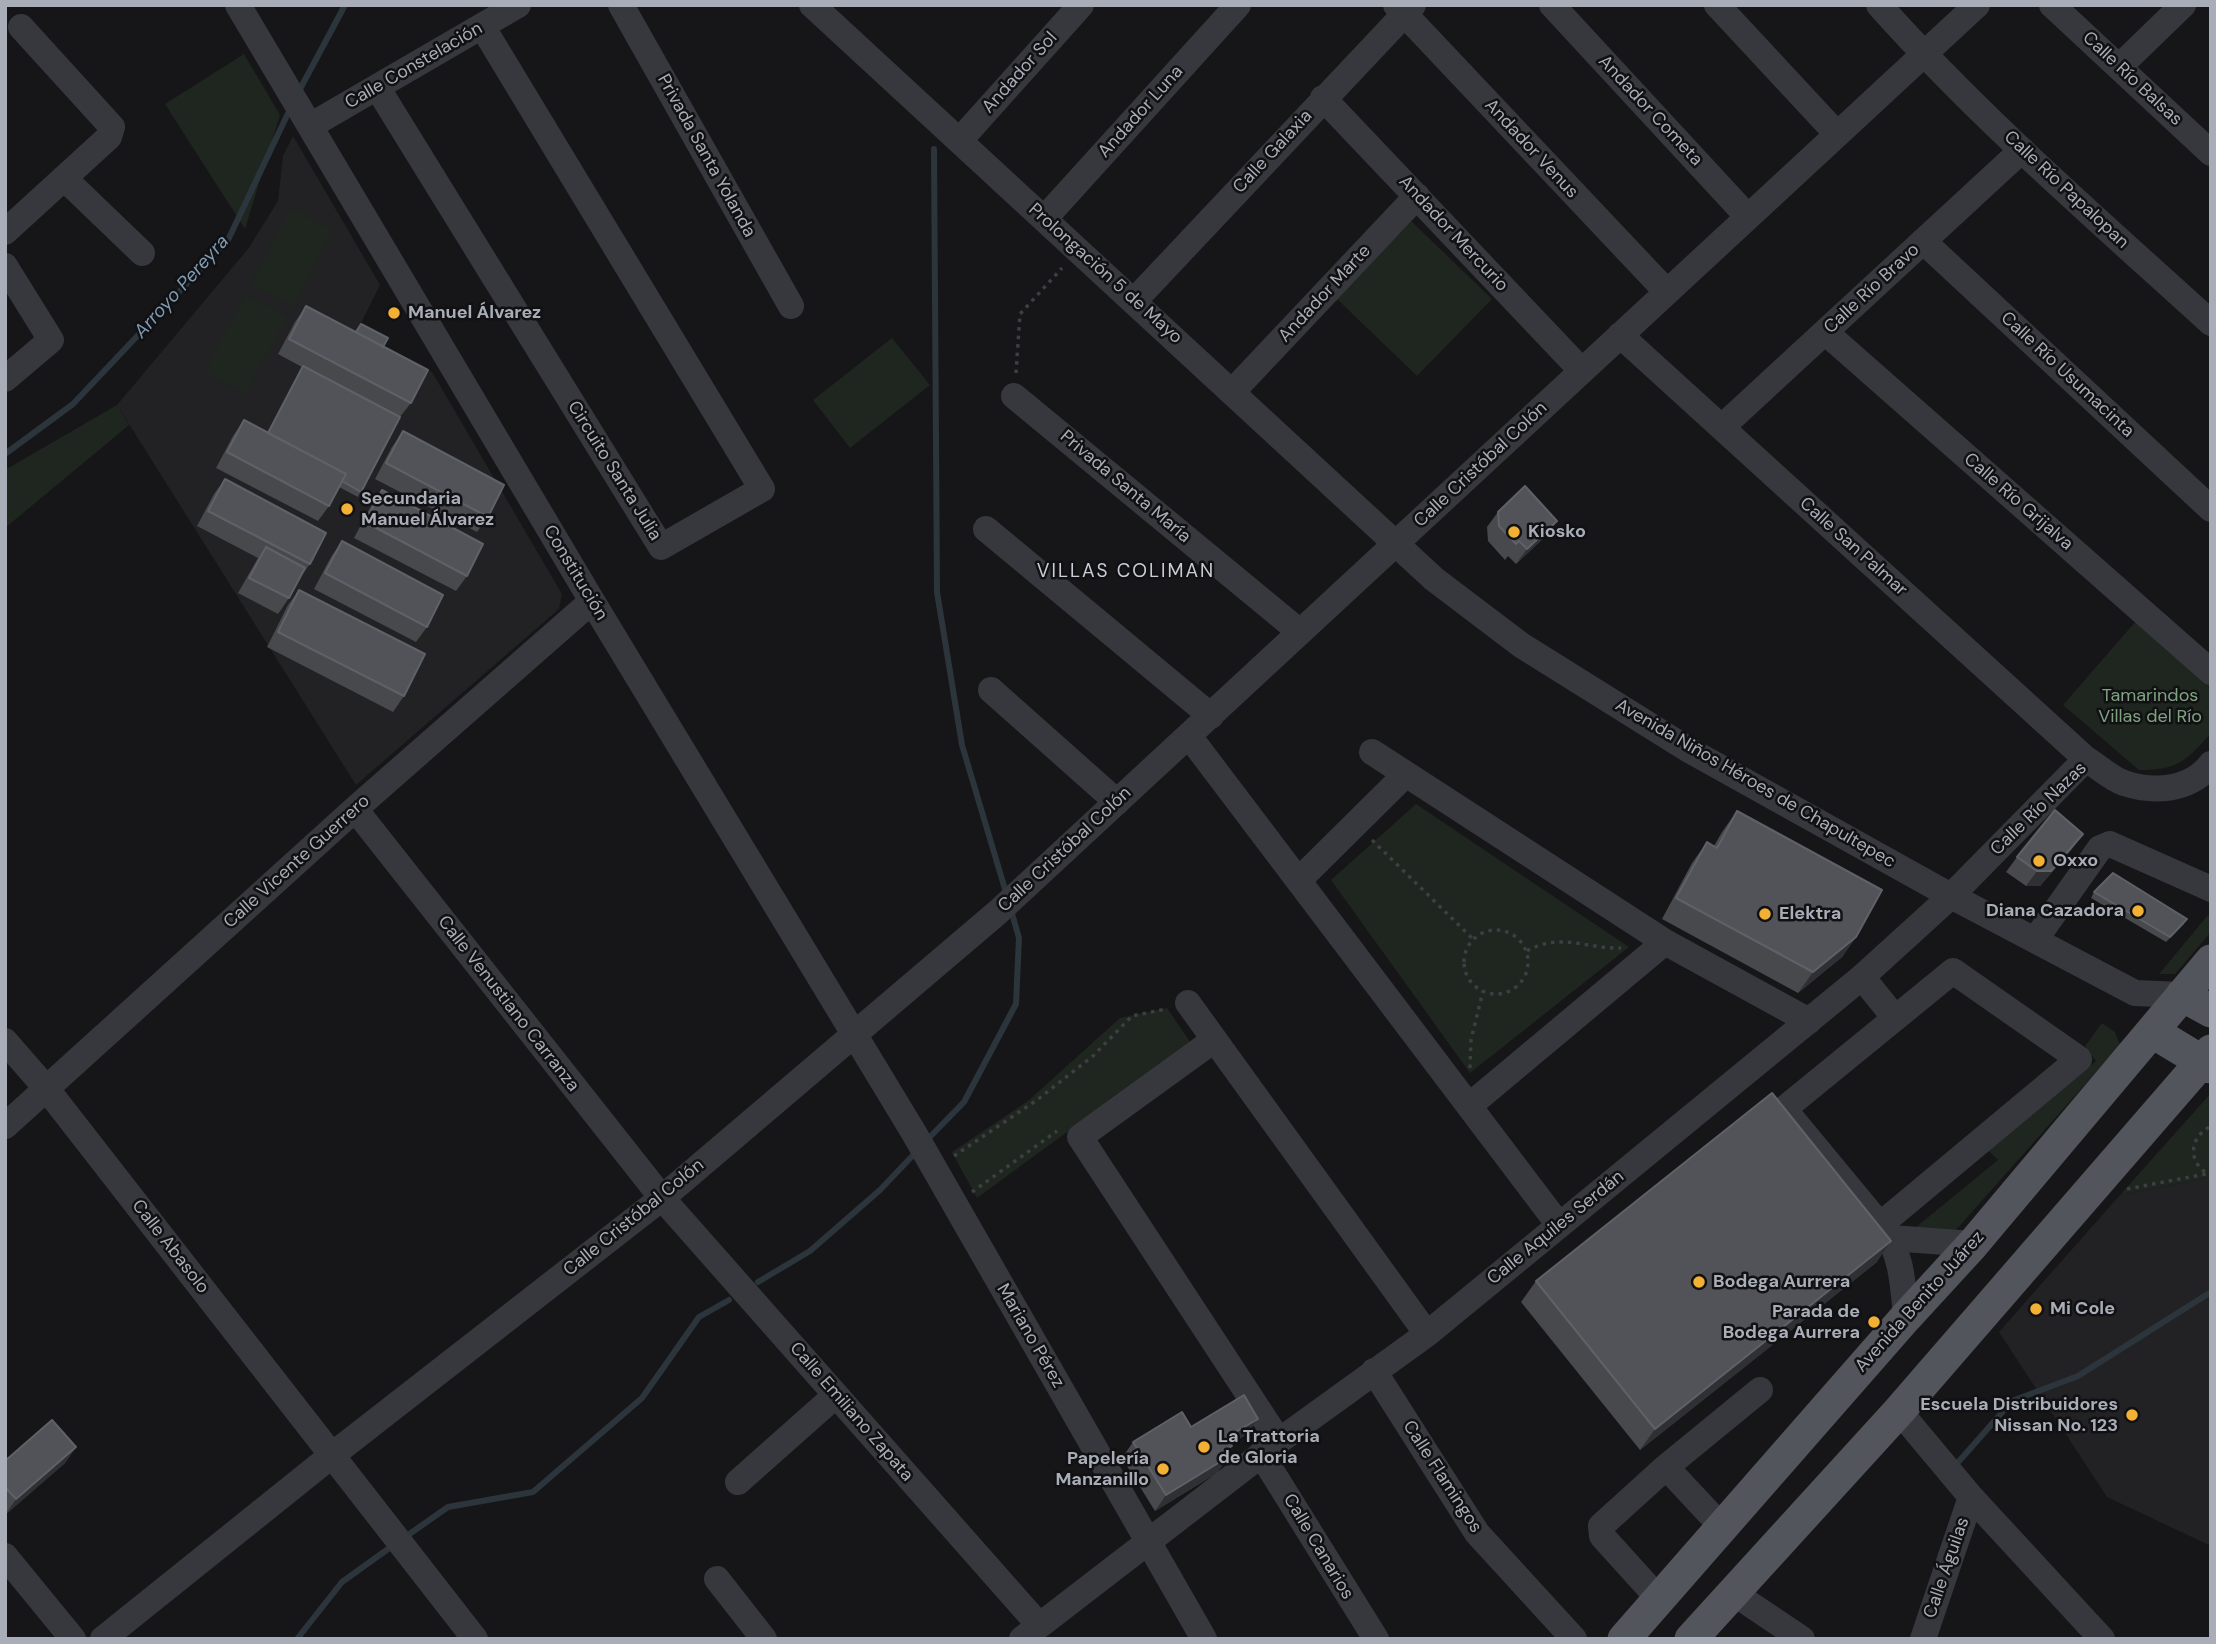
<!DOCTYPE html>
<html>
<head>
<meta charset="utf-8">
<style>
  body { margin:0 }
  #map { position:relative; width:2216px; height:1644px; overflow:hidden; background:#161618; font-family:"DM Sans",sans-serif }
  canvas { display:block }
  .frame { position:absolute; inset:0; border:7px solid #a8adb8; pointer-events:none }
</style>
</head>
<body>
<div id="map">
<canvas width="2216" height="1644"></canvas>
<div class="frame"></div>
</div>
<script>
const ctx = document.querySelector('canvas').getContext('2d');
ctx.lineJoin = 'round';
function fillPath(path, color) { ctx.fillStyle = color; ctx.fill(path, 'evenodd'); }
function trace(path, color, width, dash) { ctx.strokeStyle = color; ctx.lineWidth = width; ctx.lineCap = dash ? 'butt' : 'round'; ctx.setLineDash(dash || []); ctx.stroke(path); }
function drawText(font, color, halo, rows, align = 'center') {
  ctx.font = font + ' "DM Sans",sans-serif'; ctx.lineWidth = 5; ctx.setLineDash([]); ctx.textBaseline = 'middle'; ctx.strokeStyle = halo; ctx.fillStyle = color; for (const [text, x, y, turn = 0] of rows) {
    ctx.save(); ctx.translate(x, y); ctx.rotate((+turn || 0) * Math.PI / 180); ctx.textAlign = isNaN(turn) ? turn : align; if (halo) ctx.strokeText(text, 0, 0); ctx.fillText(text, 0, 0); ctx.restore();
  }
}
const built = new Path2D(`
  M293 136 380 285 357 331 432 372 562 594 559 609 356 785 117 405 248 249 278 201 283 156Z
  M2211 1177V1546L2107 1497 1999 1332 2120 1195Z`);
const green = new Path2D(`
  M244 54 280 115 245 229 165 104Z
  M291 208 333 230 293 307 250 285Z
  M1411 221 1492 299 1417 376 1336 298Z
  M245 294 287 316 247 393 205 372Z
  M892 338 930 385 850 448 813 400Z
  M117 405 129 425 5 528V470Z
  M2136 621 2211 685V733C2186 761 2179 770 2139 770L2063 705Z
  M1416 804 1629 947 1470 1073 1331 880Z
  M2208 915 2211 916V932L2175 974H2159Z
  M1167 1008 1190 1042 977 1198 952 1152 1028 1101 1120 1018Z
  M2102 1023 2115 1032 2120 1045 1956 1230 1910 1232 1998 1160 1987 1149 2096 1061 2085 1046Z
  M2211 1093V1177L2120 1195Z`);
const stream = new Path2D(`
  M299 91 345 5
  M934 149 937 592 962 745 1007 896
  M5 454 73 404 228 240 291 107
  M925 1142 964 1102 1016 1004 1019 938 1011 910
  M758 1282 810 1251 880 1190 918 1150
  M1954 1467 2012 1401 2078 1376 2211 1292
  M408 1535 448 1507 533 1492 642 1398 699 1317 729 1300
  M297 1639 342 1582 388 1549`);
const path = new Path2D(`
  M1016 373 1020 314 1062 268
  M1372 840 1473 939
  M1464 962a32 32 0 1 1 64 0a32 32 0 1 1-64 0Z
  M1527 951C1559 932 1587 949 1621 948
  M1470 1068 1471 1040 1483 991
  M954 1156 1037 1100 1093 1056 1132 1016 1166 1009
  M2205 1172C2187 1159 2191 1136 2211 1126
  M2127 1189 2211 1173
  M972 1192 1057 1131`);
const minor = new Path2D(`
  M238 5 592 601 914 1133 1204 1639
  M621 5 791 306
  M812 5 1434 579 1521 645 1689 750 1951 896 2135 993 2182 995
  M1396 5 1667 292
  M1552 5 1748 217
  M1717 5 1837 134
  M1879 5C1981 119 2098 220 2211 323
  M2052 5 2211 153
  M2119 67 2183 5
  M377 87 661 547 762 489 482 26
  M1323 98 1582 371
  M310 126 518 5
  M960 140 1081 5
  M64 178 142 253
  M1044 219 1238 5
  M5 232 109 137 112 127 21 27
  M1923 241 2211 509
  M5 266 51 340 5 379
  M1135 300 1413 5
  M1825 332 2211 672
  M1620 335 2086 759C2098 766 2111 779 2124 783 2154 793 2190 791 2211 764
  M1233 391 1417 196
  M1014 396 1300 632
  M1722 427 2022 150
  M986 529 1211 716
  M991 690 1117 802
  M1189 736 1559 1225
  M1372 752 1665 942 1809 1021
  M355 809 662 1198 1039 1625
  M1299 880 1406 774
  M2035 940 2100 848 2110 844 2211 889
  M1862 977 1895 1018
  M1188 1003 1427 1334
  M1214 1040 1080 1137 1279 1441
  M5 1041 46 1088 475 1639
  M1469 1106 1665 942
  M5 1126 355 809 592 601
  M1880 1225 2079 1059 1953 971 1784 1109 1880 1225C1902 1250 1903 1285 1906 1317
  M1891 1238 1973 1244
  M1374 1371 1477 1533 1574 1639
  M1899 1411 1971 1497 2102 1639
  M1261 1454 1376 1639
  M1666 1467 1760 1390
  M738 1482 836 1395
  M5 1556 73 1639
  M717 1579 764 1639
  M1732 1592 1802 1639
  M1659 1599 1602 1536 1601 1526 1666 1467 1722 1527
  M103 1639 331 1456 662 1198 998 912 1977 5
  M1022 1639 1279 1441 1427 1334 1862 977 1951 896 2086 759
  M1923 1639 1971 1497`);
const major = new Path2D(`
  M2182 995 2211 1011
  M2153 1032 2211 1067
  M1624 1639 1906 1317 1973 1244 2211 961
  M1691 1639 1899 1411 2211 1051`);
const wall = new Path2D(`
  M306 306 356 332 361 324 383 347 411 403 399 418 358 497 339 487 329 506 318 521 216 468 233 436 244 420 268 433 302 367 278 354 295 322Z
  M403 431 488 517 477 532 375 479 392 447Z
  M225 479 310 564 298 580 289 598 278 614 238 593 258 558 197 526 214 494Z
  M382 490 467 576 456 591 354 538 371 506Z
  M1498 512 1557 521 1546 536 1516 564 1508 556 1505 560 1488 541 1487 527Z
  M342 541 427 627 416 642 314 589 331 557Z
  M299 590 404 696 393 712 267 647 288 605Z
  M1737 811 1856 937 1842 957 1798 993 1662 919 1692 863 1707 842 1714 846 1722 832Z
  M2072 849 2040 886H2026L2006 872 2017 857Z
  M2094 892 2184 924 2166 942 2091 898Z
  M1877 1262 1640 1450 1521 1302 1536 1281Z
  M1258 1419 1247 1434 1231 1444 1226 1455 1228 1457 1217 1473 1155 1511 1122 1458 1133 1442 1191 1427Z
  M76 1447 65 1463 5 1515V1461Z`);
const shadedWall = new Path2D(`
  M1557 521 1546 536 1516 564 1527 549Z
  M2083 834 2072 849 2040 886H2026L2037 871Z
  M1856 937 1842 957 1798 993 1813 972Z
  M1891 1241 1877 1262 1640 1450 1655 1429Z
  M1258 1419 1247 1434 1216 1453 1227 1437Z
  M1232 1446 1222 1461 1224 1451Z
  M76 1447 65 1463 5 1515 16 1499Z
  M1228 1457 1217 1473 1155 1511 1166 1495Z`);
const building = new Path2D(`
  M306 306 428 370 411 403 289 339Z
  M361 324 388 338 383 347 356 332Z
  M303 366 400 417 361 492 342 481 346 474 268 433Z
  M244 420 346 474 329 506 227 452Z
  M403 431 504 485 488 517 386 463Z
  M225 479 326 533 310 564 208 511Z
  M1525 486 1557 521 1527 549 1519 541 1516 544 1499 526 1498 512Z
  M382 490 483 544 467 576 365 522Z
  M342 541 443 595 427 627 325 573Z
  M266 547 305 568 289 598 249 578Z
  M299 590 425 654 404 696 278 632Z
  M2055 810 2083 834 2051 871H2037L2017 857Z
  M1737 811 1882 890 1856 937 1813 972 1676 898 1707 842 1717 848Z
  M2113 873 2187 919 2170 937 2094 892Z
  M1772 1093 1891 1241 1655 1429 1536 1281Z
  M1244 1395 1258 1419 1227 1437 1232 1446 1224 1451 1228 1457 1166 1495 1133 1442 1182 1412 1191 1427Z
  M52 1420 76 1447 16 1499 5 1487V1461Z`);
const markers = [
  [394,313,7,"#f2b134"],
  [347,509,7,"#f2b134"],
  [1514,532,7,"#f2b134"],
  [2039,861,7,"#f2b134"],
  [2138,911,7,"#f2b134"],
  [1765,914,7,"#f2b134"],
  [1699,1282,7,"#f2b134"],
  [2036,1309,7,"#f2b134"],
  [1874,1322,7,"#f2b134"],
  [2132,1415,7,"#f2b134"],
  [1204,1447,7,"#f2b134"],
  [1163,1469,7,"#f2b134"]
];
const streetNames = [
  ["Calle Constelación",414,66,-30],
  ["Andador Sol",1020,73,-48],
  ["Calle Río Balsas",2132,79,43],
  ["Andador Cometa",1650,111,47],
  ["Andador Luna",1141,112,-48],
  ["Andador Venus",1531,149,47],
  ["Calle Galaxia",1273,152,-47],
  ["Privada Santa Yolanda",706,156,61],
  ["Calle Río Papalopan",2066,190,43],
  ["Andador Mercurio",1453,234,47],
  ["Prolongación 5 de Mayo",1105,274,42],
  ["Calle Río Bravo",1872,289,-43],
  ["Andador Marte",1325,294,-47],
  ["Calle Río Usumacinta",2067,375,43],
  ["Calle Cristóbal Colón",1481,465,-43],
  ["Circuito Santa Julia",614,471,58],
  ["Privada Santa María",1125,487,40],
  ["Calle Río Grijalva",2018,502,41],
  ["Calle San Palmar",1853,547,42],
  ["Constitución",575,573,59],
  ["Avenida Niños Héroes de Chapultepec",1755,784,30],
  ["Calle Río Nazas",2039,809,-44],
  ["Calle Cristóbal Colón",1065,850,-43],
  ["Calle Vicente Guerrero",297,862,-42],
  ["Calle Venustiano Carranza",508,1004,52],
  ["Calle Cristóbal Colón",634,1218,-39],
  ["Calle Aquiles Serdán",1556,1228,-39],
  ["Calle Abasolo",170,1247,52],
  ["Avenida Benito Juárez",1920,1302,-48],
  ["Mariano Pérez",1030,1336,60],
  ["Calle Emiliano Zapata",851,1412,49],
  ["Calle Flamingos",1442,1477,57],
  ["Calle Canarios",1318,1547,59],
  ["Calle Águilas",1947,1568,-71]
];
const poiNames = [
  ["Manuel Álvarez",408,313],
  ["Secundaria",361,499],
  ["Manuel Álvarez",361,520],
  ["Kiosko",1528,532],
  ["Oxxo",2053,861],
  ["Diana Cazadora",2124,911,"right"],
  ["Elektra",1779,914],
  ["Bodega Aurrera",1713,1282],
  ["Mi Cole",2050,1309],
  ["Parada de",1860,1312,"right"],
  ["Bodega Aurrera",1860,1333,"right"],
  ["Escuela Distribuidores",2118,1405,"right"],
  ["Nissan No. 123",2118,1426,"right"],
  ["La Trattoria",1218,1437],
  ["de Gloria",1218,1458],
  ["Papelería",1149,1459,"right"],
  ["Manzanillo",1149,1480,"right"]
];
const parkNames = [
  ["Tamarindos",2150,696],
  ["Villas del Río",2150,717]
];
const waterNames = [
  ["Arroyo Pereyra",182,287,-48]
];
const neighbourhoodNames = [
  ["VILLAS COLIMAN",1126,572]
];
fillPath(built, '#222225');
fillPath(green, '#1e261f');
trace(stream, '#2c353c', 6);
trace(path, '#3d3f44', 3.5, [3.5, 5]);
trace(minor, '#37383d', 26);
trace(major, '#53555c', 33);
fillPath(wall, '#47494d');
fillPath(shadedWall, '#2f3033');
fillPath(building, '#525359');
trace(building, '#5f6168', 2);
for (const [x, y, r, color] of markers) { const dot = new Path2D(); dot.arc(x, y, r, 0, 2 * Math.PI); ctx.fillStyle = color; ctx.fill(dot); trace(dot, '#111113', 2.5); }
drawText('18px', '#a8adb8', '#111113', streetNames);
drawText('bold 18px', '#a8adb8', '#111113', poiNames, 'left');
drawText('18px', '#7fa381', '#111113', parkNames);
drawText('italic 19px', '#7f9bb3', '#111113', waterNames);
ctx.letterSpacing = '2px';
drawText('19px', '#c9ccd4', '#111113', neighbourhoodNames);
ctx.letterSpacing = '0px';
</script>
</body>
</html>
